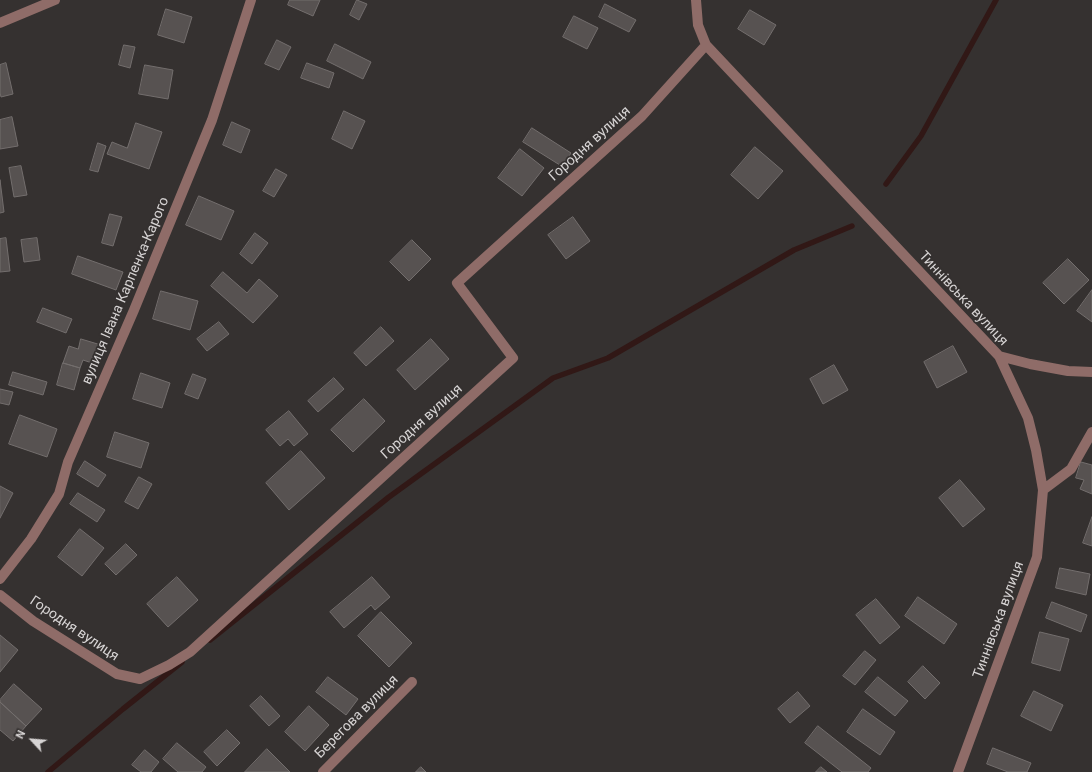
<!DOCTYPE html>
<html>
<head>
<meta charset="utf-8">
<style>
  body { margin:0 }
  #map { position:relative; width:1092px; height:772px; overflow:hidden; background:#353130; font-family:Roboto,sans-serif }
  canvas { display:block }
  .north { position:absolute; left:12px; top:720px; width:40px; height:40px; -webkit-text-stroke:3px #353130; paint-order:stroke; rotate:296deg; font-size:11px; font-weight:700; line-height:16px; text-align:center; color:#d7d4d4 }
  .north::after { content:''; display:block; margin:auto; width:14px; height:18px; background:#d7d4d4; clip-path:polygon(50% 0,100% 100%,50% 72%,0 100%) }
</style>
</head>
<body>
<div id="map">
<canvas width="1092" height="772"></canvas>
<div class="north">N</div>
</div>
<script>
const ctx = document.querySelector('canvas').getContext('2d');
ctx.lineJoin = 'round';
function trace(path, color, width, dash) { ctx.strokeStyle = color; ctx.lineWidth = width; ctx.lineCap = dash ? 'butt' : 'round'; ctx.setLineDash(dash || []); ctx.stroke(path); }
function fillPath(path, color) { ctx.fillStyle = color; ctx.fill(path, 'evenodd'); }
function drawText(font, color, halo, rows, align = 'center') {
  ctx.font = font + ' Roboto,sans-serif'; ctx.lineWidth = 3.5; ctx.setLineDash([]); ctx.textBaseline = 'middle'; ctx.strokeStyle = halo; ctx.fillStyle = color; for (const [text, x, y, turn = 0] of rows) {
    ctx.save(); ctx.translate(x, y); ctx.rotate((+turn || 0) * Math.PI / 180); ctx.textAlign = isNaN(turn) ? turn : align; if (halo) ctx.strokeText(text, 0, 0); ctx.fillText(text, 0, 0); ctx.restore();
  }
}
const stream = new Path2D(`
  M886 184 921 136 996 0
  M210 640 389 497 553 378 608 358 794 250 852 226
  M48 772 123 709 182 662`);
const building = new Path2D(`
  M290 0H320L313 16 288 5Z
  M357 0 367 4 359 20 350 15Z
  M605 4 636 20 629 32 599 17Z
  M166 9 192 17 184 43 158 35Z
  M750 10 776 25 764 45 738 29Z
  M574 16 598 28 587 49 563 37Z
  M277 40 291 47 279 70 265 64Z
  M335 44 371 62 363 79 327 61Z
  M124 45 135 47 130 68 119 65Z
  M6 63 13 94 1 97 0 93V65Z
  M307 63 334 73 329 88 301 78Z
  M145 65 173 70 168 99 139 94Z
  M344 111 365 121 352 149 332 139Z
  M12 117 18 146 0 149V120Z
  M232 122 250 130 241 153 223 145Z
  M136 123 162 132 149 169 107 154 112 142 127 148Z
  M532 128 571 153 563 167 523 142Z
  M98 143 106 146 98 172 90 170Z
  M755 147 783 171 758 199 731 175Z
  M520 149 544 168 522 196 498 178Z
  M21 166 27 195 14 197 9 168Z
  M276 169 287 175 274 197 263 191Z
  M0 180 4 212 0 213Z
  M199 196 234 211 221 240 186 225Z
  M110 214 122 217 113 246 102 243Z
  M573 217 590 241 566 259 548 235Z
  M255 233 268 243 252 264 240 254Z
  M6 238 10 271 0 272V239Z
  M37 238 40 260 24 262 21 240Z
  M412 240 431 259 409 281 390 262Z
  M78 256 123 272 116 290 72 274Z
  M1068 259 1089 280 1064 304 1043 283Z
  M223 272 247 293 259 279 278 296 253 323 211 286Z
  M1092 290V322L1077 311Z
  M161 291 198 301 190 330 153 319Z
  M43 308 72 319 66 333 37 322Z
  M219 322 229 334 207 351 197 339Z
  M381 327 394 341 366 366 354 353Z
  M81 339 101 345 95 364 83 360 80 368 63 363 69 346 78 349Z
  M431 339 449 359 415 390 397 370Z
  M953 346 967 372 937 388 924 362Z
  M63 363 80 368 74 390 57 385Z
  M834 365 848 390 823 404 810 379Z
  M13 372 47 382 43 395 9 385Z
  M141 373 170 383 162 408 133 399Z
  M193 374 206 379 198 399 185 394Z
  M334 378 344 389 318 412 308 401Z
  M0 389 13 392 9 405 0 403Z
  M364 399 385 421 353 452 331 430Z
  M289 411 308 434 294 446 288 439 280 446 266 430Z
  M20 415 57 429 47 457 9 444Z
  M115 432 149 443 141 468 107 457Z
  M301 451 325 478 289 510 266 483Z
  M85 461 106 475 98 487 77 474Z
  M1081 462 1092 465V494L1080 489 1084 480 1076 478Z
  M139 477 152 484 138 509 125 502Z
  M960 480 985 509 963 527 939 498Z
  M0 486 13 493 0 518Z
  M78 493 105 510 97 522 70 504Z
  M1092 517V546L1083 543Z
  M80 529 104 548 82 576 58 557Z
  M126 544 137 555 116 575 105 564Z
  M1060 568 1090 574 1086 595 1056 588Z
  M177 577 198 600 168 627 147 604Z
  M372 577 390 597 375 610 371 605 344 628 330 612Z
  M918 597 957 624 944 644 905 616Z
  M876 599 900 627 880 644 856 615Z
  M1052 602 1087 615 1081 632 1046 618Z
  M381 612 412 643 389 667 358 636Z
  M1040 632 1069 639 1060 671 1032 663Z
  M0 635 18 650 0 672Z
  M865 651 876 660 855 685 843 676Z
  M923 666 940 683 925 699 908 682Z
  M328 677 358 699 346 715 316 692Z
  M878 677 908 701 895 716 865 692Z
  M14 684 42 709 26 726 0 702V700Z
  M1034 691 1063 705 1051 731 1021 716Z
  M798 692 810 706 790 723 778 709Z
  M261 696 280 716 269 726 250 706Z
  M0 702 26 726 13 741 0 730Z
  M309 706 329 725 305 751 285 732Z
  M863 709 895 732 880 755 847 732Z
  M818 726 871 768 868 772H842L805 743Z
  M227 730 240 743 217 766 204 752Z
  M177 743 206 767 202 772H178L163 759Z
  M993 748 1031 763 1027 772H1008L987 764Z
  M267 749 290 772H245Z
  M145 750 159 762 151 772H141L132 765Z
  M421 767 426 772H416Z
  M821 767 827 772H816Z`);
const minor = new Path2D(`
  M696 0 698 25 706 45 999 356 1028 418 1036 450 1043 490 1037 557 958 772
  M0 23 55 0
  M999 356 1030 364 1068 371 1092 372
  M1043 490 1071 469 1092 432
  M0 579 31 539 59 494 68 462 134 310 212 120 251 0
  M0 595 33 621 117 674 140 679 169 665 190 652 513 358 457 283 642 116 706 45
  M323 772 412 682`);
const streetNames = [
  ["Городня вулиця",590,144,-42],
  ["вулиця Івана Карпенка-Карого",126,291,-67],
  ["Тиннівська вулиця",963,299,47],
  ["Городня вулиця",422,422,-42],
  ["Тиннівська вулиця",999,620,-70],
  ["Городня вулиця",74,629,34],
  ["Берегова вулиця",357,717,-45]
];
trace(stream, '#311816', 5.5);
fillPath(building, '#575251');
trace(building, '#736e6d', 1);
trace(minor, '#8f6c68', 10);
drawText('14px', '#d7d4d4', '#353130', streetNames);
</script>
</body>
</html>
